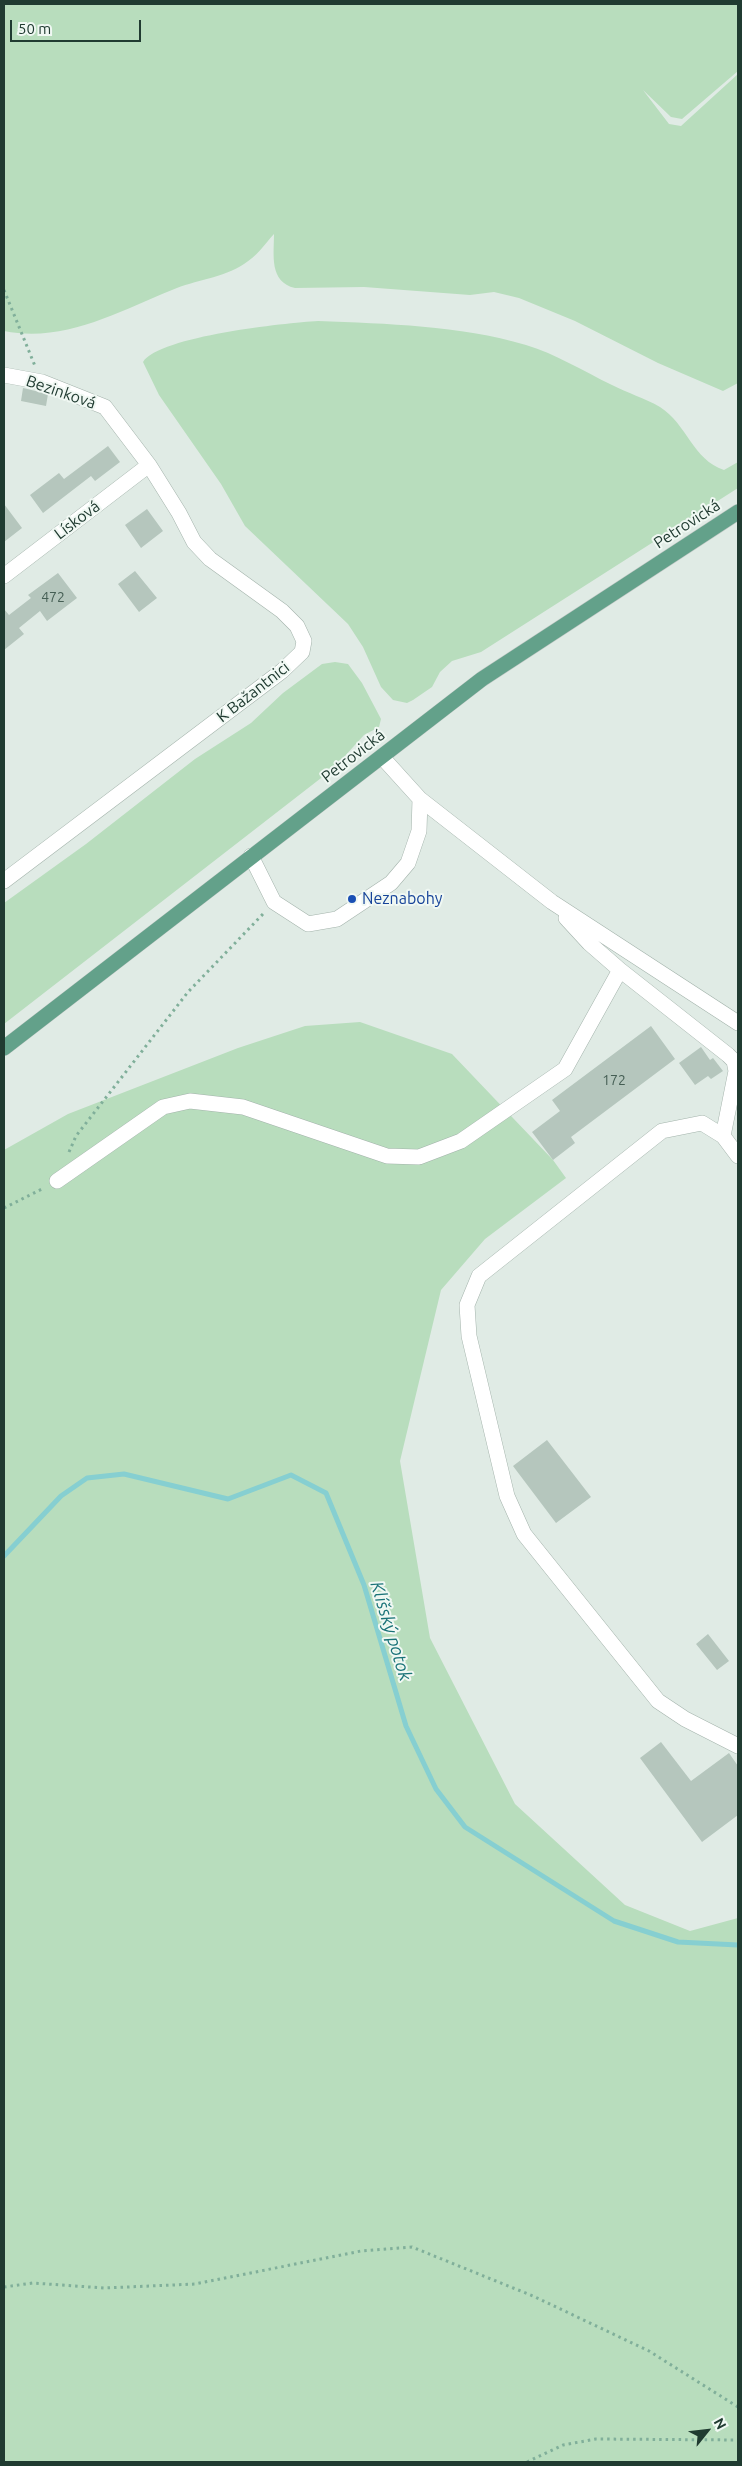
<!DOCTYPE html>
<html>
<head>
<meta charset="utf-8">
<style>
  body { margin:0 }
  #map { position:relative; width:742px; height:2466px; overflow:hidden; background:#e0ebe5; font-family:Ubuntu,sans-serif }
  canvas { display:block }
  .frame { position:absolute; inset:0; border:5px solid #203b31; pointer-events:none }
  .north { position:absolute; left:682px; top:2406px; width:50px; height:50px; -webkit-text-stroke:4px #f0f8f3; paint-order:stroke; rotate:61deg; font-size:14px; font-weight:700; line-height:20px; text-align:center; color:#203b31 }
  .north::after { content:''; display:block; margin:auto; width:18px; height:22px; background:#203b31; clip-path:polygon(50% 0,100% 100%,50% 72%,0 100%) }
  .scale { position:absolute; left:10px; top:20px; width:131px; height:22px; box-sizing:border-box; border:2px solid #203b31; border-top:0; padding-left:6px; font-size:15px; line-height:18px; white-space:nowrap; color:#203b31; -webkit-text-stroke:4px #f0f8f3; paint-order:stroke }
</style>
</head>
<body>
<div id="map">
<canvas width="742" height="2466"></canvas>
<div class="frame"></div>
<div class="north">N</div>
<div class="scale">50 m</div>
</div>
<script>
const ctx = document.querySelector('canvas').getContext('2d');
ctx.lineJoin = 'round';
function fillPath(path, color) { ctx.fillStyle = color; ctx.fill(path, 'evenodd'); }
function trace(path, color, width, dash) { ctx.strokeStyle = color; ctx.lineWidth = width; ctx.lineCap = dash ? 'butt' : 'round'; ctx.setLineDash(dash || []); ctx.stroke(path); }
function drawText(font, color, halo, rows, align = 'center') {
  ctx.font = font + ' Ubuntu,sans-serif'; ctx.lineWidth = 4; ctx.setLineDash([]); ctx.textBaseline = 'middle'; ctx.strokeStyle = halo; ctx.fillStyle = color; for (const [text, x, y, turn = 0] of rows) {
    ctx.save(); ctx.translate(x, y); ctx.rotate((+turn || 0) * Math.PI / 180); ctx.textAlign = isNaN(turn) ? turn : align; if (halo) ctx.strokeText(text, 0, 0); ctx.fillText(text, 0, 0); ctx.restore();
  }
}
const green = new Path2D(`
  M4 4H738V71L682 119 671 117 643 90 669 124 681 126 738 74V383L723 391 658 363 575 321 519 298 494 292 470 295 364 287 295 288C269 282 274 255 274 234 264 245 257 256 244 264 223 278 195 280 172 290 117 312 65 343 4 331Z
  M318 321C388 324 458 325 526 345 556 354 583 371 612 385 627 393 645 398 660 407 687 424 693 460 724 470L738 462V488L481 652 452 661 440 672 432 687 413 700 407 703 393 700 381 687 363 647 348 624 245 526 221 484 159 395 143 362C160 336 285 323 318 321Z
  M335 662 348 664 362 683 381 719 379 727 364 735 334 768 4 1024V903L86 844 195 759 251 723 283 693 322 664Z
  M360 1022 452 1054 553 1160 566 1178 485 1239 441 1290 400 1461 430 1638 515 1804 625 1905 690 1931 738 1918V2462H4V1150L68 1114 238 1048 305 1026Z`);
const stream = new Path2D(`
  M4 1556 61 1496 87 1478 124 1474 228 1499 291 1475 326 1493 364 1585 406 1726 436 1789 465 1827 614 1921 678 1942 738 1945`);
const building = new Path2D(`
  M23 388 48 394 46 406 21 401Z
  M108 446 120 462 95 481 91 476 43 513 30 495 59 473 64 479Z
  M4 504 22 528 4 542Z
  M147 509 163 531 141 548 125 525Z
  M135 571 157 598 139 612 118 584Z
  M58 573 77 598 47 621 40 611 19 628 24 634 4 650V609L9 615 31 598 28 595Z
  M651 1026 675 1059 571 1137 575 1143 553 1160 532 1132 560 1111 552 1100Z
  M701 1047 710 1060 713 1058 723 1071 711 1079 708 1076 695 1085 679 1063Z
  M547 1440 591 1497 556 1523 513 1466Z
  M708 1634 729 1661 717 1670 696 1644Z
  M661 1742 691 1781 729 1753 738 1766V1815L702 1842 640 1758Z`);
const path = new Path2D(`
  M4 290 35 366
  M69 1152 76 1136 188 992 263 914
  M4 1208 44 1188
  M4 2287 33 2283 104 2288 195 2284 361 2251 412 2247 533 2296 649 2351 738 2407
  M527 2462 563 2445 596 2439 738 2440`);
const minor = new Path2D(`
  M4 375 42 382 105 407 149 465 179 513 194 542 210 559 282 611 297 626 304 641 302 652 282 671 4 881
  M4 576 149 465
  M382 757 420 799 552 902 738 1023
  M251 856 274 902 308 924 337 919 391 883 408 863 419 831 420 799
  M566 918 589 943 620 970 728 1055 734 1061 736 1071 723 1136
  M738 1156 723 1136 702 1123 662 1131 479 1276 467 1305 469 1336 507 1496 524 1534 658 1701 685 1719 738 1746
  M57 1181 163 1107 190 1101 243 1107 387 1156 419 1157 461 1141 565 1069 620 970`);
const major = new Path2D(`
  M4 1048 482 679 738 512`);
const markers = [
  [352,899,5,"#1a4fb4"]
];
const numberNames = [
  ["472",53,597],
  ["172",614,1080]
];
const streetNames = [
  ["Bezinková",61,392,19],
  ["Lísková",77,520,-37],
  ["Petrovická",687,524,-33],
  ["K Bažantnici",253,692,-38],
  ["Petrovická",353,756,-38]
];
const transitNames = [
  ["Neznabohy",362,899]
];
const waterNames = [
  ["Klíšský potok",391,1631,73]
];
fillPath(green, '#b8ddbd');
trace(stream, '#86cfd1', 5);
fillPath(building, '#b5c6bd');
trace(minor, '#a3b3ab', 16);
trace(major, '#c1c8c5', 16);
trace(path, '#80af9a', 3, [2.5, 4]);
trace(minor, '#fff', 15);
trace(major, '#63a18a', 15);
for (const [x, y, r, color] of markers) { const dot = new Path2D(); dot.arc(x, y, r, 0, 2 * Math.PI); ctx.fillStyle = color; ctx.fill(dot); trace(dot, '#f0f8f3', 2); }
drawText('14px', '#455e54', null, numberNames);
drawText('16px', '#203b31', '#f0f8f3', streetNames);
drawText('16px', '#164399', '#f0f8f3', transitNames, 'left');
drawText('italic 18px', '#1a7378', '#f0f8f3', waterNames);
</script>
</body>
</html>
